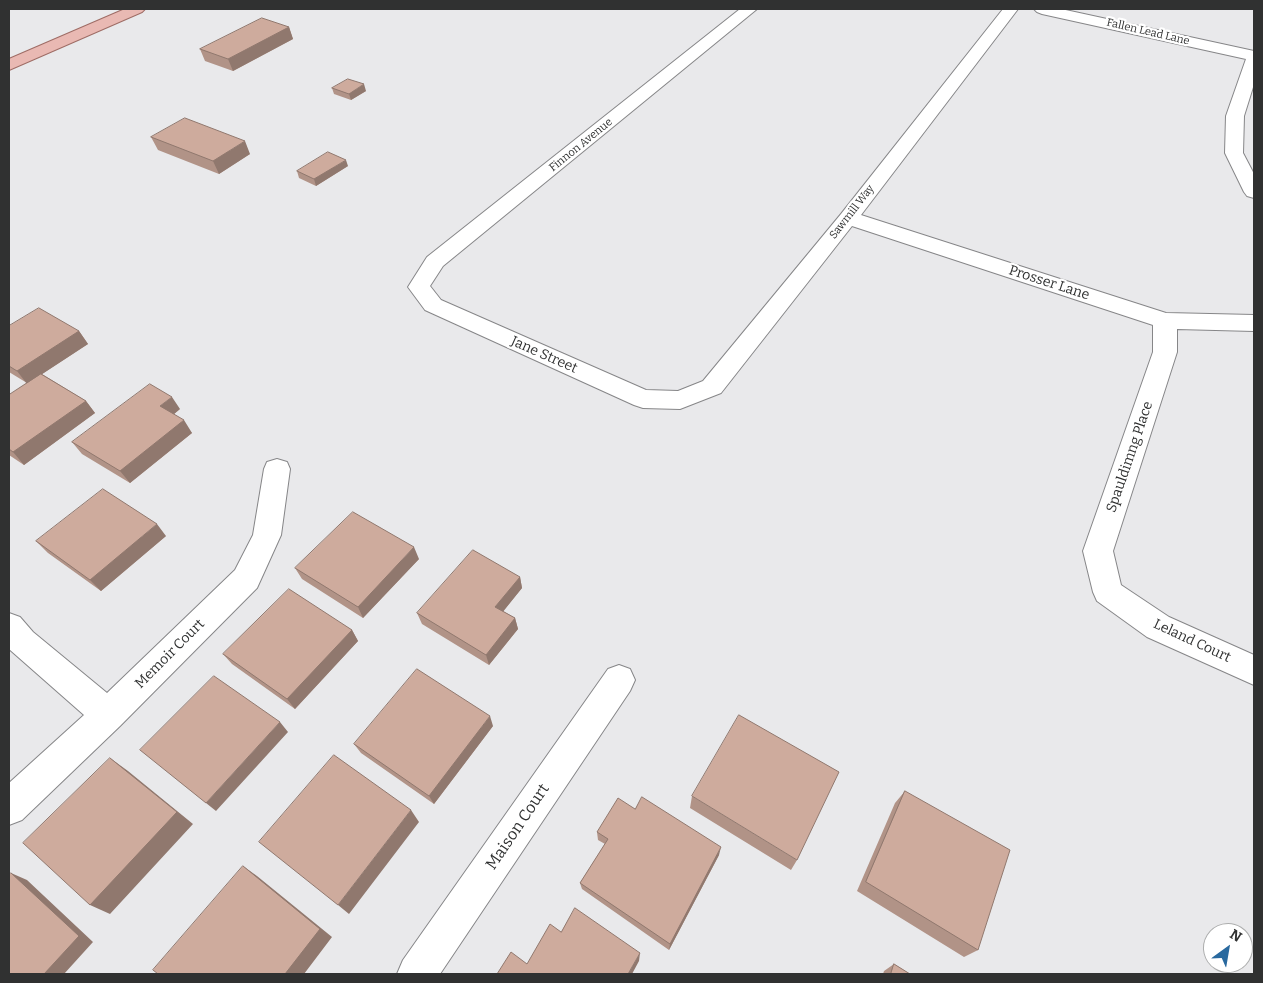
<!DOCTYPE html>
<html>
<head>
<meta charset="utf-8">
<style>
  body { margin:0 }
  #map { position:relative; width:1263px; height:983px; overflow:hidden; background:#e9e9eb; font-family:Bitter,serif }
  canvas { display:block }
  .frame { position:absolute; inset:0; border:10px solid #303131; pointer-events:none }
  .north { position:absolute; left:1203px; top:923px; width:50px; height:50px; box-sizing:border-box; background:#fff; border:1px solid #acadad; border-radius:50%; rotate:32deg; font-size:14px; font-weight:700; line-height:20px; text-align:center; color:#303131 }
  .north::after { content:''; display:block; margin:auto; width:18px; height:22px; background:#29699f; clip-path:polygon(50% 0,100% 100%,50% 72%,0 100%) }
</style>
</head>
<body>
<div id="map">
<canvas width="1263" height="983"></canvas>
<div class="frame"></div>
<div class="north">N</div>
</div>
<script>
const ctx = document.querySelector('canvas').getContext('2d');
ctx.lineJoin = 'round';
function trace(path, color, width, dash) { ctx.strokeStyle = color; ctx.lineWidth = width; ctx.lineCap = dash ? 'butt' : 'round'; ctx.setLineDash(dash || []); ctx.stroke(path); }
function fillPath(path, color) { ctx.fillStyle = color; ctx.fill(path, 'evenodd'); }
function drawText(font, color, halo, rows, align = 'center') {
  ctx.font = font + ' Bitter,serif'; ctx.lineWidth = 4.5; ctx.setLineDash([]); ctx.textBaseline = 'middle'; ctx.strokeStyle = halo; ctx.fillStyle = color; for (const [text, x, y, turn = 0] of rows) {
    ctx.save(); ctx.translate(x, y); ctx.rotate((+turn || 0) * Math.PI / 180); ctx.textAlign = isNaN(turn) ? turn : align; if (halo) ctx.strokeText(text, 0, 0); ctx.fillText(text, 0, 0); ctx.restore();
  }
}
const street = new Path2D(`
  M740 9H757L443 266 430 286 441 300 646 390 678 391 703 381 841 214 1003 9H1018L861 215 1166 313 1254 315V331L1177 329V352L1113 551 1121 585 1169 617 1254 655V685L1147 637 1097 601 1093 592 1083 551 1153 352V325L852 226 721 393 680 409 643 408 634 405 425 310 408 287 427 257Z
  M1034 9H1061L1254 51V84L1244 116 1243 153 1254 174V198L1247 196 1244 192 1225 153 1226 116 1246 59 1042 14 1037 12Z
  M277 459 287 462 290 469 281 535 257 588 120 726 22 820 9 825V783L84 715 9 649V613L20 617 33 632 107 693 235 570 253 535 264 469 267 462Z
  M619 665 630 669 635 680 630 691 440 974H397L403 960 608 669Z`);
const primary = new Path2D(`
  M125 9H145L142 12 9 70V59Z`);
const wall = new Path2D(`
  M289 27 293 39 233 71 205 61 200 49Z
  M332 88 366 91 351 100 334 94Z
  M151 137 250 154 219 174 158 150Z
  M348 166 316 186 299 178 297 171Z
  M9 326 79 331 88 344 42 374 86 401 95 413 24 465 9 455V395L27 383 9 372Z
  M180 409 174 414 192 433 130 483 82 454 72 442Z
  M166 536 101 591 48 553 36 541Z
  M419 559 363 618 302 579 295 568Z
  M520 577 522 588 503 611 515 618 518 629 489 665 422 624 417 613Z
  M352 630 358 641 295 709 232 664 223 654Z
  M493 726 434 804 361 753 354 744Z
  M905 791 978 950 964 957 857 891 895 803Z
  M692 796 797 860 791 870 690 808Z
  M635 809 719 855 669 950 582 889 580 883 605 844 598 840 597 832Z
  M894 964 910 974H883L884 971Z`);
const shadedWall = new Path2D(`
  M289 27 293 39 233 71 228 59Z
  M364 84 366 91 351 100 349 94Z
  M245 141 250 154 219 174 213 161Z
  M346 160 348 166 316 186 314 179Z
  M79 331 88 344 27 384 17 371Z
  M172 397 180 409 168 419 160 406Z
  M86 401 95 413 24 465 13 452Z
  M184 420 192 433 130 483 120 471Z
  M157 524 166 536 101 591 90 580Z
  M414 547 419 559 363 618 358 607Z
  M520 577 522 588 498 618 495 607Z
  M515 618 518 629 489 665 486 655Z
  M352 630 358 641 295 709 287 699Z
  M490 716 493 726 434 804 429 796Z
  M280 722 288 732 216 811 206 803Z
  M110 758 128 771 193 824 110 914 90 905Z
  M411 810 419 822 349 914 338 905Z
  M721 847 719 855 669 950 670 944Z
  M243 866 257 876 332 937 304 974H285Z
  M11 873 27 880 93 942 64 974H44Z
  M640 953 639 961 632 974H628Z`);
const building = new Path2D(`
  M262 18 289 27 228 59 200 49Z
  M348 79 364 84 349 94 332 88Z
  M185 118 245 141 213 161 151 137Z
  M328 152 346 160 314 179 297 171Z
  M39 308 79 331 17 371 9 366V326Z
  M41 374 86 401 13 452 9 449V395Z
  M150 384 172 397 160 406 184 420 120 471 72 442Z
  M103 489 157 524 90 580 36 541Z
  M353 512 414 547 358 607 295 568Z
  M473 550 520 577 495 607 515 618 486 655 417 613Z
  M289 589 352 630 287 699 223 654Z
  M417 669 490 716 429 796 354 744Z
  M214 676 280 722 206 803 140 750Z
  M739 715 839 772 797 860 692 796Z
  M334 755 411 810 338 905 259 842Z
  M110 758 177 812 90 905 23 843Z
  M905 791 1010 850 978 950 866 882Z
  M642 797 721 847 670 944 580 883 608 839 597 832 618 798 635 809Z
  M243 866 320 929 285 974H158L153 970Z
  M11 873 79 936 44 974H9V875Z
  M575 908 640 953 628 974H497L511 952 527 964 550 924 561 932Z
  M894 964 910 974H891Z`);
const farStreetnames = [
  ["Fallen Lead Lane",1148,32,13],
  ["Finnon Avenue",581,145,-39],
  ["Sawmill Way",852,212,-52]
];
const streetNames = [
  ["Prosser Lane",1049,283,18],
  ["Jane Street",544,355,24],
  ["Spauldimng Place",1130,457,-71],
  ["Leland Court",1192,641,25],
  ["Memoir Court",170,654,-45]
];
const nearStreetnames = [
  ["Maison Court",518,827,-56]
];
trace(street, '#868688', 2);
trace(primary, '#9e6c65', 2);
fillPath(street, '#fff');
fillPath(primary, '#e9b9b3');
fillPath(wall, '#b19387');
fillPath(shadedWall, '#90786e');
fillPath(building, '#ceab9d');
trace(building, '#90786e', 1);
drawText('11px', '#303131', '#fff', farStreetnames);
drawText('14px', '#303131', '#fff', streetNames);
drawText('16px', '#303131', '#fff', nearStreetnames);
</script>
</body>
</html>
